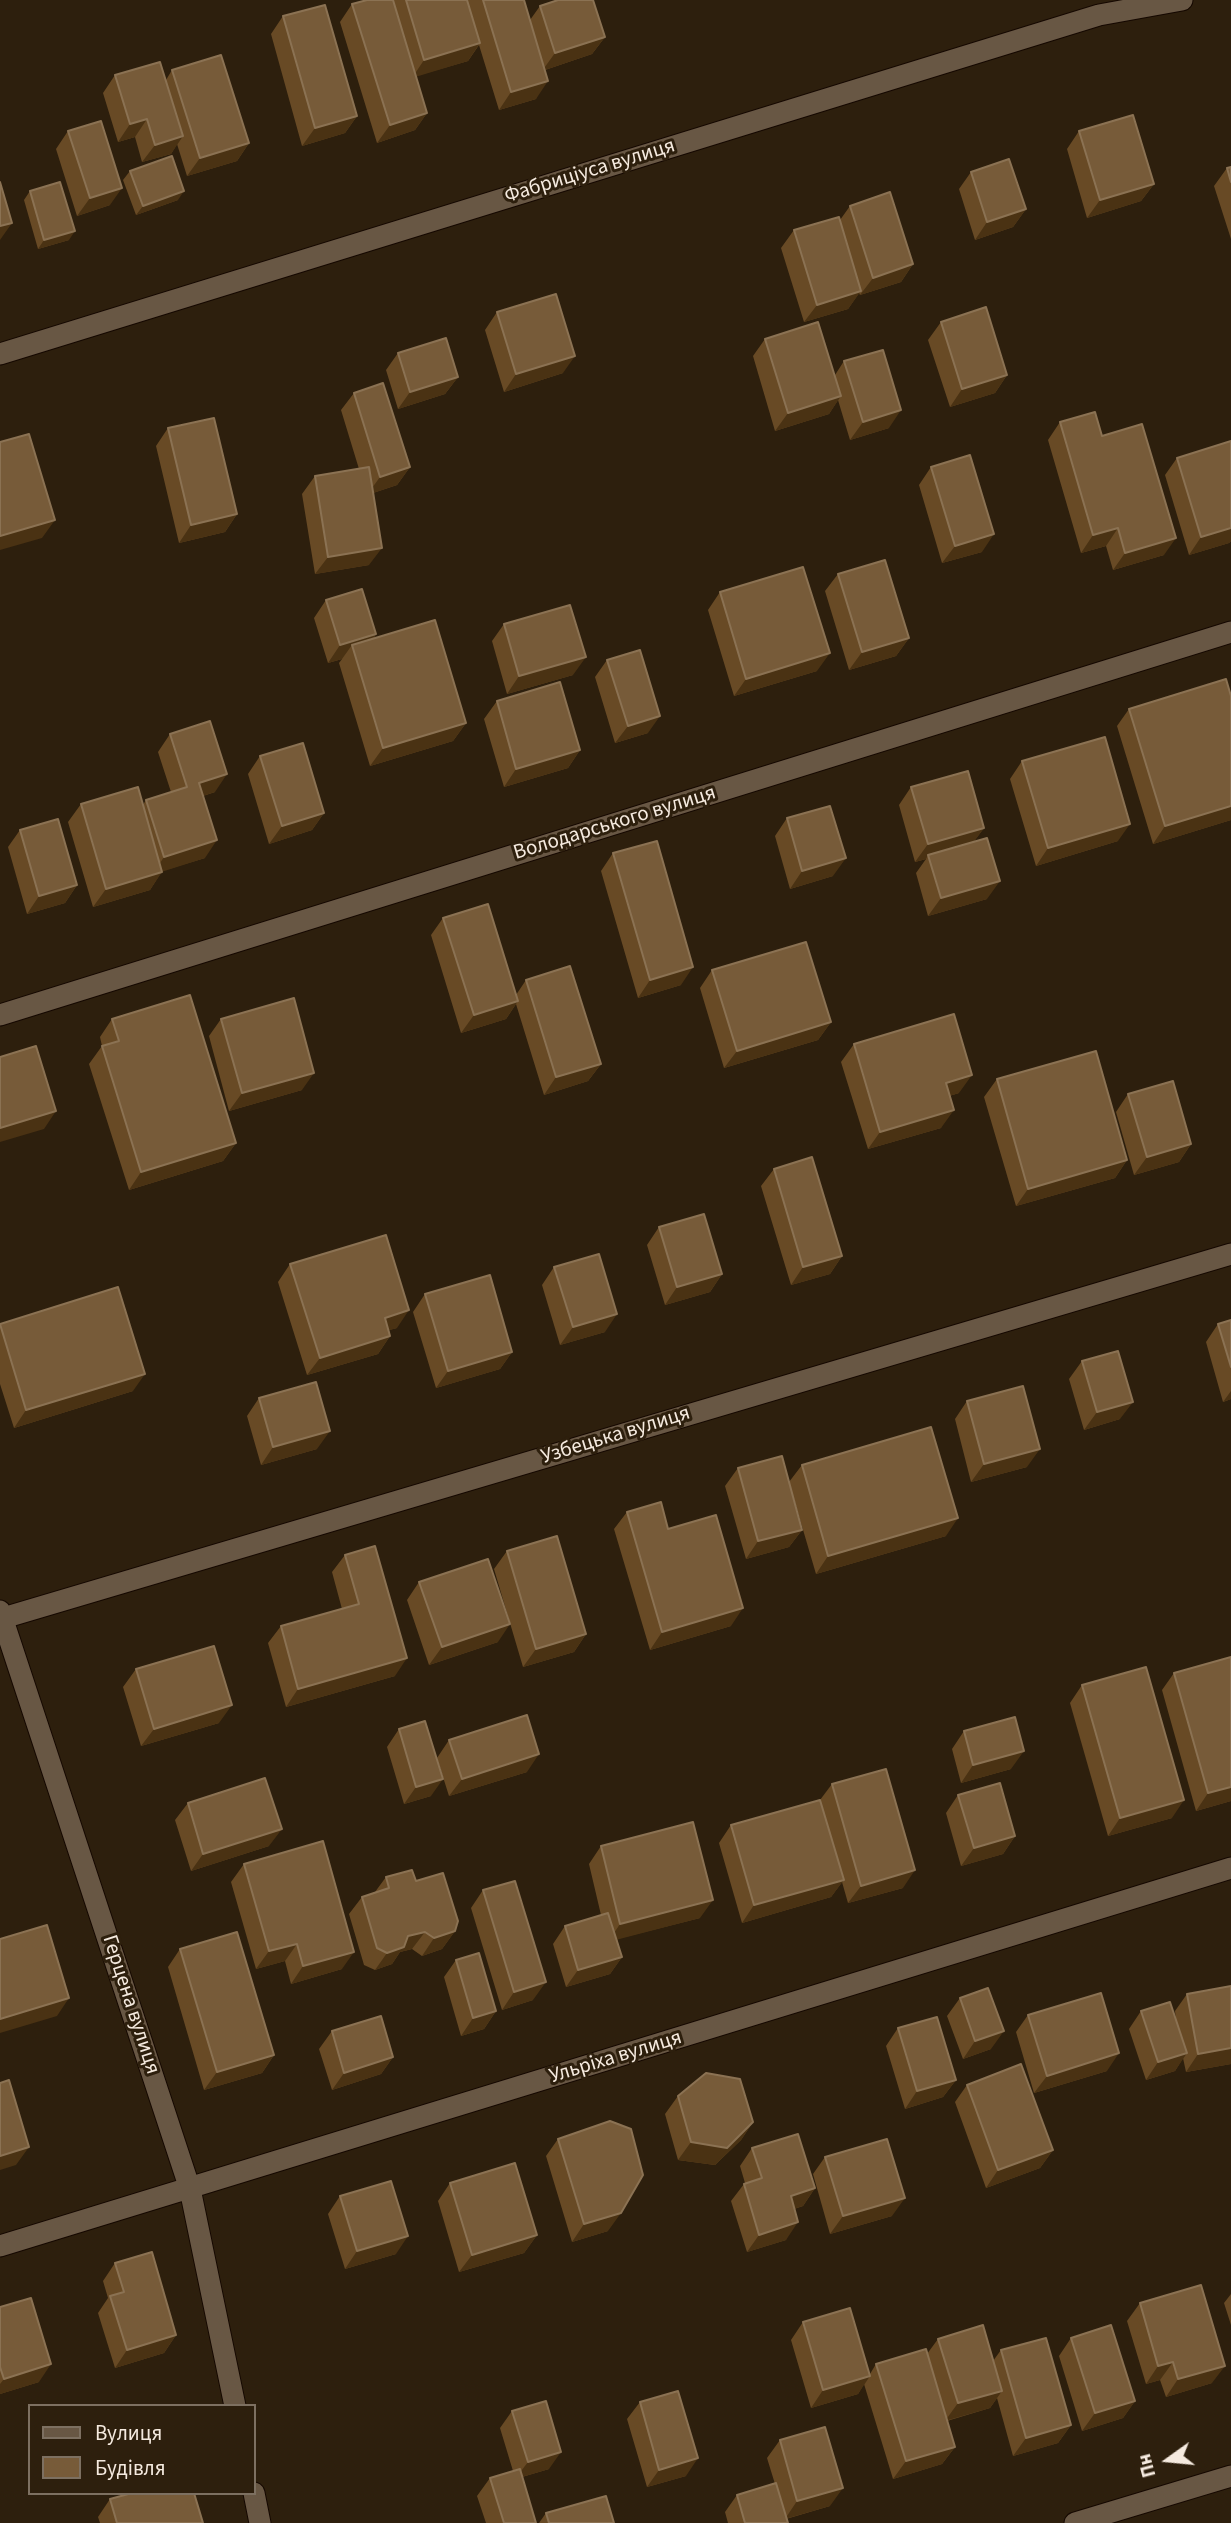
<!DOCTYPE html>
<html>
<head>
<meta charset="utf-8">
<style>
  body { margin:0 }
  #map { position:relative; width:1231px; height:2523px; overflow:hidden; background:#2d1f0d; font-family:"Source Sans 3",sans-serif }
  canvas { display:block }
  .legend { position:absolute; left:28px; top:2404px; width:228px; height:91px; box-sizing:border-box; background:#2d1f0d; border:2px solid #7d7061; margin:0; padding:9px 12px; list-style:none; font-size:21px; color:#f5eadf }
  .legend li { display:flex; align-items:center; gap:14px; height:35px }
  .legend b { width:35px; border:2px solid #7d7061 }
  .north { position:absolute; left:1133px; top:2425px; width:70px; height:70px; -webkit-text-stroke:5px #2d1f0d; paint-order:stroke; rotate:255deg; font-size:19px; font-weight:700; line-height:28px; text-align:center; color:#f5eadf }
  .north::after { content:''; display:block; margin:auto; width:24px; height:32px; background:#f5eadf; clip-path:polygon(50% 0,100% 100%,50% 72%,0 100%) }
</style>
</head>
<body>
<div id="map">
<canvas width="1231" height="2523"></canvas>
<ul class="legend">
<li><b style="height:9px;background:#685744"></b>Вулиця</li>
<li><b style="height:19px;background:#775b39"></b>Будівля</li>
</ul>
<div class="north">Пн</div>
</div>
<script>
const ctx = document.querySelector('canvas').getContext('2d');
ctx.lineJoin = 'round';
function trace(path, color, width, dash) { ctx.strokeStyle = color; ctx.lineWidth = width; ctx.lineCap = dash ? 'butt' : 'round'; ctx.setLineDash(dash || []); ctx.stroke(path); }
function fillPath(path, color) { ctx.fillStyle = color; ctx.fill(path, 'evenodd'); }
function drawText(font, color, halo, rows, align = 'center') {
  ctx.font = font + ' "Source Sans 3",sans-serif'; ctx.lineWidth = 6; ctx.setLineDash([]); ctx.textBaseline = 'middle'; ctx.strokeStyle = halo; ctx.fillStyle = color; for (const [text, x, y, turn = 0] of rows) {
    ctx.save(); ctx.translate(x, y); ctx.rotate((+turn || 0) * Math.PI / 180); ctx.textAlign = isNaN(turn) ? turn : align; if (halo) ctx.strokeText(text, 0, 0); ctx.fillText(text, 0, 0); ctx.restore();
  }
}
const street = new Path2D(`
  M0 354 1099 15 1182 0
  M0 1015 1231 632
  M0 1611 190 2189 235 2406
  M0 1619 1231 1254
  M0 2246 1231 1868
  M254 2493 260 2523
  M1075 2523 1231 2476`);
const wall = new Path2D(`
  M367 0H524L530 20 540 6 605 37 592 54 545 70 536 99 499 110 479 45 468 61 416 76 427 113 415 130 377 143 340 22 352 4Z
  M283 16 357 116 345 133 302 146 271 34Z
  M172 70 249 143 237 161 187 176 177 144 171 154 142 162 135 137 118 142 103 93 115 75 166 80Z
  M68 131 110 205 77 216 56 149Z
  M1079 131 1154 184 1141 201 1087 218 1067 149Z
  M1231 167V239L1214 186 1227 168Z
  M130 171 178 200 136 215 123 180Z
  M971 172 1026 209 1013 227 975 240 959 189Z
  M30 191 69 240 38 249 24 200Z
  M850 206 913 264 901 282 860 295 859 293 848 309 804 322 781 248 794 230 840 220Z
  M497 312 563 373 504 392 485 330Z
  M941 322 1007 375 995 393 950 407 928 340Z
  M765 339 835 375 844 361 889 428 850 440 838 400 829 414 775 431 753 356Z
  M398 353 458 377 445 394 398 409 386 370Z
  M354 393 410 467 397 485 373 493 369 565 315 574 302 494 315 476 359 469 341 410Z
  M1060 422 1102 436 1164 555 1113 570 1106 546 1081 553 1048 440Z
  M168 428 237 514 225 532 179 543 156 446Z
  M1231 441V541L1229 543 1189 555 1165 475 1177 458Z
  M931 467 982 552 942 563 919 485Z
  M838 574 909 638 896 656 849 670 825 591Z
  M720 592 817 671 734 696 708 610Z
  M326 600 376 634 373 639 466 723 453 741 370 766 339 663 342 659 328 663 314 618Z
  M504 624 573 675 507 694 492 641Z
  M607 660 648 733 615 743 595 677Z
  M497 701 580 750 568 768 504 787 484 719Z
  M1129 709 1231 820 1153 844 1117 726Z
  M170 734 215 792 203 796 205 858 162 871 150 890 93 907 68 822 81 804 143 805 146 800 171 792 158 752Z
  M260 756 324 813 312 830 269 844 248 774Z
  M1022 761 1118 841 1036 866 1010 779Z
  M911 787 984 828 974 841 987 899 928 916 916 873 926 859 915 862 899 805Z
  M787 818 833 876 790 889 775 836Z
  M20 830 77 885 65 903 27 914 8 847Z
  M613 853 681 985 638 998 601 871Z
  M443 918 516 995 526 980 601 1064 588 1081 544 1095 516 1004 506 1019 461 1033 431 935Z
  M712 970 831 1022 818 1040 724 1068 700 988Z
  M112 1019 236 1143 223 1161 129 1190 89 1064 102 1046 100 1037Z
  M221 1019 302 1090 229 1111 209 1036Z
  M854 1044 959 1093 949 1096 941 1128 868 1149 841 1062Z
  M997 1079 1127 1160 1115 1178 1016 1206 984 1097Z
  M1128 1094 1191 1144 1179 1162 1134 1175 1116 1112Z
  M774 1169 842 1256 830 1274 791 1285 761 1186Z
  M659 1227 722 1274 710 1292 665 1305 647 1245Z
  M290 1264 397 1328 389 1330 390 1336 378 1354 307 1375 278 1282Z
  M554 1267 605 1332 560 1345 542 1285Z
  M425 1294 512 1352 500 1369 436 1388 413 1312Z
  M1231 1320V1399L1223 1402 1206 1342 1218 1324Z
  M0 1324 133 1391 14 1428 0 1384Z
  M1082 1361 1120 1419 1084 1430 1069 1379Z
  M259 1398 317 1449 261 1465 247 1416Z
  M967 1401 1027 1467 971 1482 955 1419Z
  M802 1465 946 1536 816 1574 789 1482Z
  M738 1468 802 1530 789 1547 746 1559 725 1486Z
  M627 1512 668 1529 731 1626 650 1650 614 1529Z
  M507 1551 586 1634 574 1652 523 1667 494 1569Z
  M345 1555 395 1676 286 1707 268 1643 281 1626 342 1609 332 1572Z
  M419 1582 498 1642 429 1665 407 1600Z
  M136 1669 219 1723 141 1746 123 1687Z
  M1174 1673 1231 1801 1196 1811 1162 1690Z
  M1082 1685 1172 1818 1108 1836 1070 1703Z
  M399 1729 431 1796 404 1804 387 1747Z
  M964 1731 1011 1769 961 1783 952 1749Z
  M449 1740 527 1772 449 1796 437 1758Z
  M832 1784 903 1888 848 1903 842 1882 831 1897 742 1923 719 1843 731 1825 820 1800Z
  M958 1795 1015 1836 1003 1854 961 1866 946 1813Z
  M188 1803 269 1846 191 1871 175 1820Z
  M601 1846 700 1918 617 1939 622 1957 610 1974 566 1987 553 1944 565 1926 601 1915 589 1864Z
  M244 1864 342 1969 291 1984 285 1961 256 1969 231 1882Z
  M386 1877 416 1881 455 1931 442 1949 422 1956 412 1949 400 1952 392 1964 375 1970 364 1965 349 1914 362 1897 375 1892Z
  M483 1890 533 2000 502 2010 471 1908Z
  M180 1949 274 2055 262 2073 204 2090 168 1967Z
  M456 1960 496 2011 484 2029 461 2036 444 1977Z
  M1231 1986V2064L1186 2072 1183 2058 1175 2071 1146 2080 1129 2029 1141 2011 1176 2020 1175 2011 1187 1994Z
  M960 1998 991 2049 963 2059 947 2016Z
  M1028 2015 1107 2071 1034 2093 1016 2032Z
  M898 2028 956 2080 943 2097 905 2109 886 2046Z
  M332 2031 393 2057 381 2074 332 2090 319 2049Z
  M967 2085 1053 2150 1040 2168 986 2188 955 2102Z
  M678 2096 753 2122 741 2140 715 2165 678 2160 665 2114Z
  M558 2139 608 2231 572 2242 546 2156Z
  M752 2148 815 2188 803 2206 794 2209 786 2240 747 2252 731 2201 744 2184 745 2183 740 2166Z
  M825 2157 892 2216 830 2234 813 2174Z
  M450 2183 537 2235 524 2253 459 2272 438 2201Z
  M340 2196 396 2254 345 2269 328 2214Z
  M115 2263 176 2335 164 2353 115 2368 98 2313 108 2298 103 2281Z
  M1231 2294V2325L1224 2303Z
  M1140 2303 1212 2383 1166 2397 1160 2380 1146 2384 1127 2321Z
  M0 2307 39 2382 0 2394Z
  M803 2322 870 2374 876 2364 927 2354 938 2339 993 2361 1001 2350 1071 2425 1058 2443 1013 2456 997 2398 990 2408 947 2421 955 2447 942 2464 893 2479 864 2384 858 2394 811 2408 791 2340Z
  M1071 2338 1135 2401 1123 2418 1082 2431 1059 2356Z
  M640 2402 686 2476 647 2487 627 2419Z
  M512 2411 549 2469 522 2477 536 2523H486L477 2496 490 2478 513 2471 500 2428Z
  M780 2440 830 2506 786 2519 788 2523H728L725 2512 737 2495 775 2484 767 2458Z
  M110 2499 203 2523H100L98 2517Z
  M546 2513 614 2523H539Z`);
const shadedWall = new Path2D(`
  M605 37 592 54 542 71 555 53Z
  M480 43 468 61 412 78 424 60Z
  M548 81 536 99 499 110 511 92Z
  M427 113 415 130 377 143 390 125Z
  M357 116 345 133 302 146 315 128Z
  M147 119 135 137 118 142 130 124Z
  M183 136 171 154 142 162 155 145Z
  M249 143 237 161 187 176 200 158Z
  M1154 184 1141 201 1087 218 1100 200Z
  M122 188 110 205 77 216 90 198Z
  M184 191 178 200 136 215 143 206Z
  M1026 209 1013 227 975 240 987 222Z
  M12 223 0 240V226Z
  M75 231 69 240 38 249 44 240Z
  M913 264 901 282 860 295 873 278Z
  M861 291 848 309 804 322 817 305Z
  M575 356 563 373 504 392 516 374Z
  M1007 375 995 393 950 407 962 389Z
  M458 377 445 394 398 409 410 392Z
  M841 396 829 414 775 431 788 413Z
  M901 410 889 428 850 440 863 422Z
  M410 467 397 485 367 495 380 477Z
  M237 514 225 532 179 543 191 525Z
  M55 520 42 538 0 550V536Z
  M1118 528 1106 546 1081 553 1093 535Z
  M1231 528V541L1229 543 1189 555 1201 537Z
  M994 534 982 552 942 563 955 546Z
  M1176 538 1164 555 1113 570 1125 553Z
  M382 548 369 565 315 574 328 557Z
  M376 634 364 652 352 645 342 659 328 663 340 645Z
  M909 638 896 656 849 670 862 652Z
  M830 653 817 671 734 696 746 679Z
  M586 657 573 675 507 694 519 676Z
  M660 716 648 733 615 743 628 726Z
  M466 723 453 741 370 766 383 748Z
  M580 750 568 768 504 787 516 769Z
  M227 774 215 792 187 801 199 783Z
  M1231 806V820L1153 844 1165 826Z
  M324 813 312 830 269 844 282 826Z
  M1130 824 1118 841 1036 866 1048 848Z
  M984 828 971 846 928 855 926 859 915 862 928 844Z
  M217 840 205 858 152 875 164 857Z
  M846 858 833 876 790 889 802 871Z
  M162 872 150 890 93 907 106 889Z
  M1000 881 987 899 928 916 941 898Z
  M77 885 65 903 27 914 39 896Z
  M693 967 681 985 638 998 650 980Z
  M518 1001 506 1019 461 1033 474 1015Z
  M831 1022 818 1040 724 1068 737 1051Z
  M601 1064 588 1081 544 1095 556 1077Z
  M314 1073 302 1090 229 1111 242 1093Z
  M972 1075 959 1093 933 1101 946 1083Z
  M954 1110 941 1128 868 1149 880 1132Z
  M56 1111 44 1129 0 1142V1128Z
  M236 1143 223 1161 129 1190 141 1172Z
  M1191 1144 1179 1162 1134 1175 1147 1157Z
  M1127 1160 1115 1178 1016 1206 1028 1189Z
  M842 1256 830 1274 791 1285 803 1267Z
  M722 1274 710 1292 665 1305 677 1287Z
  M409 1310 397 1328 372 1335 385 1318Z
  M617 1314 605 1332 560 1345 573 1327Z
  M390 1336 378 1354 307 1375 320 1358Z
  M512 1352 500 1369 436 1388 448 1371Z
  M145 1374 133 1391 14 1428 26 1410Z
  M1231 1391V1399L1223 1402Z
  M1133 1402 1120 1419 1084 1430 1097 1412Z
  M330 1431 317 1449 261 1465 273 1447Z
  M1040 1449 1027 1467 971 1482 984 1464Z
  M958 1518 946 1536 816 1574 828 1556Z
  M802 1530 789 1547 746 1559 758 1541Z
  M743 1608 731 1626 650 1650 662 1632Z
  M510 1624 498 1642 429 1665 442 1647Z
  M586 1634 574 1652 523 1667 536 1649Z
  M407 1658 395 1676 286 1707 298 1689Z
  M232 1705 219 1723 141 1746 154 1729Z
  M1024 1751 1011 1769 961 1783 973 1765Z
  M539 1754 527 1772 449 1796 462 1779Z
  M443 1779 431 1796 404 1804 416 1787Z
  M1231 1787V1801L1196 1811 1208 1793Z
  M1184 1800 1172 1818 1108 1836 1120 1818Z
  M282 1829 269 1846 191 1871 203 1854Z
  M1015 1836 1003 1854 961 1866 974 1848Z
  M915 1870 903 1888 848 1903 861 1886Z
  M844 1880 831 1897 742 1923 754 1905Z
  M713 1900 700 1918 608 1942 620 1924Z
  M455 1931 442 1949 422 1956 434 1938Z
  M425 1932 412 1949 400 1952 392 1964 375 1970 387 1953 408 1936Z
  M297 1944 285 1961 256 1969 269 1951Z
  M354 1952 342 1969 291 1984 303 1966Z
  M622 1957 610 1974 566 1987 578 1970Z
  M546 1982 533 2000 502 2010 514 1992Z
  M69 1998 57 2016 0 2033V2019Z
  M496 2011 484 2029 461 2036 473 2018Z
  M1004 2031 991 2049 963 2059 975 2041Z
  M1231 2048V2064L1186 2072 1198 2054Z
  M1119 2053 1107 2071 1034 2093 1047 2076Z
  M1187 2053 1175 2071 1146 2080 1158 2062Z
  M274 2055 262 2073 204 2090 217 2072Z
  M393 2057 381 2074 332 2090 344 2073Z
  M956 2080 943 2097 905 2109 917 2091Z
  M753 2122 741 2140 715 2165 678 2160 691 2142Z
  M29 2147 16 2165 0 2170V2156Z
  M1053 2150 1040 2168 986 2188 998 2170Z
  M815 2188 803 2206 778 2214 791 2196Z
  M905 2198 892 2216 830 2234 843 2216Z
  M621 2213 608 2231 572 2242 584 2224Z
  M798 2222 786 2240 747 2252 759 2235Z
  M537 2235 524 2253 459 2272 472 2255Z
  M408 2236 396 2254 345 2269 357 2251Z
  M176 2335 164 2353 115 2368 127 2350Z
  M1173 2362 1160 2380 1146 2384 1158 2366Z
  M51 2364 39 2382 0 2394V2384L4 2379Z
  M1225 2366 1212 2383 1166 2397 1178 2379Z
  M870 2376 858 2394 811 2408 823 2390Z
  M1002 2391 990 2408 945 2421 958 2403Z
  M1135 2401 1123 2418 1082 2431 1095 2413Z
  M1071 2425 1058 2443 1013 2456 1026 2438Z
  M955 2447 942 2464 893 2479 906 2461Z
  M561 2452 549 2469 515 2479 528 2462Z
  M698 2458 686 2476 647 2487 659 2470Z
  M843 2488 830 2506 785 2519 797 2501Z`);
const building = new Path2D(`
  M367 0H393L427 113 390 125 352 4Z
  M406 0H467L480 43 424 60Z
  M483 0H524L548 81 511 92Z
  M558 0H593L605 37 555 53 540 6Z
  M325 5 357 116 315 128 283 16Z
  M221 55 249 143 200 158 172 70Z
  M160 62 183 136 155 145 147 119 130 124 115 75Z
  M1133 115 1154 184 1100 200 1079 131Z
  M101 121 122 188 90 198 68 131Z
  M172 156 184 191 143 206 130 171Z
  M1009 159 1026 209 987 222 971 172Z
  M1231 167V182L1227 168Z
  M0 182 12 223 0 226Z
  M60 182 75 231 44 240 30 191Z
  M890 192 913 264 873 278 850 206Z
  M839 217 861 291 817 305 794 230Z
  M556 294 575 356 516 374 497 312Z
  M986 307 1007 375 962 389 941 322Z
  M818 322 841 396 788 413 765 339Z
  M446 338 458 377 410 392 398 353Z
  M883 350 901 410 863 422 844 361Z
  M383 383 410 467 380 477 354 393Z
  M1095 412 1102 436 1142 424 1176 538 1125 553 1118 528 1093 535 1060 422Z
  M214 418 237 514 191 525 168 428Z
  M29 434 55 520 0 536V442Z
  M1231 441V528L1201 537 1177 458Z
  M970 455 994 534 955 546 931 467Z
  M369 467 382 548 328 557 315 476Z
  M885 560 909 638 862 652 838 574Z
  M803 567 830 653 746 679 720 592Z
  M362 589 376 634 340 645 326 600Z
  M570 605 586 657 519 676 504 624Z
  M435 620 466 723 383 748 352 645Z
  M640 650 660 716 628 726 607 660Z
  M1226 679 1231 696V806L1165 826 1129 709Z
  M560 682 580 750 516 769 497 701Z
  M210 721 227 774 199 783 217 840 164 857 146 800 187 787 170 734Z
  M1105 737 1130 824 1048 848 1022 761Z
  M303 743 324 813 282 826 260 756Z
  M968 771 984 828 928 844 911 787Z
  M138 787 162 872 106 889 81 804Z
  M830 806 846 858 802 871 787 818Z
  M58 819 77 885 39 896 20 830Z
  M987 838 1000 881 941 898 928 855Z
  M657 841 693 967 650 980 613 853Z
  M488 904 518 1001 474 1015 443 918Z
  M806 942 831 1022 737 1051 712 970Z
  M570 966 601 1064 556 1077 526 980Z
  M190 995 236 1143 141 1172 102 1046 119 1041 112 1019Z
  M294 998 314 1073 242 1093 221 1019Z
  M954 1014 972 1075 946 1083 954 1110 880 1132 854 1044Z
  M36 1046 56 1111 0 1128V1057Z
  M1096 1051 1127 1160 1028 1189 997 1079Z
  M1173 1081 1191 1144 1147 1157 1128 1094Z
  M812 1157 842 1256 803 1267 774 1169Z
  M704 1214 722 1274 677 1287 659 1227Z
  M386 1235 409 1310 385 1318 390 1336 320 1358 290 1264Z
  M599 1254 617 1314 573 1327 554 1267Z
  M490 1275 512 1352 448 1371 425 1294Z
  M118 1287 145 1374 26 1410 0 1324Z
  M1231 1320V1367L1218 1324Z
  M1118 1351 1133 1402 1097 1412 1082 1361Z
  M316 1382 330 1431 273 1447 259 1398Z
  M1023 1386 1040 1449 984 1464 967 1401Z
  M931 1427 958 1518 828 1556 802 1465Z
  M782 1456 802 1530 758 1541 738 1468Z
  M661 1502 668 1529 716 1515 743 1608 662 1632 627 1512Z
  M557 1536 586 1634 536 1649 507 1551Z
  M375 1546 407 1658 298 1689 281 1626 359 1604 345 1555Z
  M488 1559 510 1624 442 1647 419 1582Z
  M214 1646 232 1705 154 1729 136 1669Z
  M1231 1657V1787L1208 1793 1174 1673Z
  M1146 1667 1184 1800 1120 1818 1082 1685Z
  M527 1715 539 1754 462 1779 449 1740Z
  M1015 1717 1024 1751 973 1765 964 1731Z
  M425 1721 443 1779 416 1787 399 1729Z
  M886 1769 915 1870 861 1886 832 1784Z
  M265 1778 282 1829 203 1854 188 1803Z
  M1000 1783 1015 1836 974 1848 958 1795Z
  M820 1800 844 1880 754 1905 731 1825Z
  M693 1822 713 1900 620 1924 601 1846Z
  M323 1841 354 1952 303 1966 297 1944 269 1951 244 1864Z
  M412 1870 416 1881 443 1873 458 1921 455 1931 434 1938 425 1932 408 1936 404 1947 387 1953 377 1948 362 1897 389 1888 386 1877Z
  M515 1881 546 1982 514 1992 483 1890Z
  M608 1913 622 1957 578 1970 565 1926Z
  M47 1925 69 1998 0 2019V1939Z
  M237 1932 274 2055 217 2072 180 1949Z
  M479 1953 496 2011 473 2018 456 1960Z
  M1231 1986V2048L1198 2054 1187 1994Z
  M988 1988 1004 2031 975 2041 960 1998Z
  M1101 1993 1119 2053 1047 2076 1028 2015Z
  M1170 2002 1187 2053 1158 2062 1141 2011Z
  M381 2016 393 2057 344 2073 332 2031Z
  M937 2017 956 2080 917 2091 898 2028Z
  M1021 2064 1053 2150 998 2170 967 2085Z
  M706 2073 740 2079 753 2122 727 2148 691 2142 678 2096Z
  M9 2080 29 2147 0 2156V2083Z
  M610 2121 631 2129 643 2175 621 2213 584 2224 558 2139Z
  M798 2134 815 2188 791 2196 798 2222 759 2235 744 2184 762 2178 752 2148Z
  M887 2139 905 2198 843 2216 825 2157Z
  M515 2163 537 2235 472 2255 450 2183Z
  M391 2181 408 2236 357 2251 340 2196Z
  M152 2252 176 2335 127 2350 110 2296 124 2292 115 2263Z
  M1201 2285 1225 2366 1178 2379 1173 2362 1158 2366 1140 2303Z
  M31 2298 51 2364 4 2379 0 2367V2307Z
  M850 2308 870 2376 823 2390 803 2322Z
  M983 2325 1002 2391 958 2403 938 2339Z
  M1111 2325 1135 2401 1095 2413 1071 2338Z
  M1046 2338 1071 2425 1026 2438 1001 2350Z
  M926 2349 955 2447 906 2461 876 2364Z
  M678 2391 698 2458 659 2470 640 2402Z
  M546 2401 561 2452 528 2462 512 2411Z
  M825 2427 843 2488 797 2501 780 2440Z
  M520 2469 536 2523H504L490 2478Z
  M776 2483 788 2523H745L737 2495Z
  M132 2493H194L203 2523H117L110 2499Z
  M606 2496 614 2523H549L546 2513Z`);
const streetNames = [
  ["Фабриціуса вулиця",590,172,-17],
  ["Володарського вулиця",615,824,-17],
  ["Узбецька вулиця",616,1436,-17],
  ["Герцена вулиця",130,2005,72],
  ["Ульріха вулиця",616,2058,-17]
];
trace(street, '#150800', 23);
trace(street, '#685744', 21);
fillPath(wall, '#684a25');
fillPath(shadedWall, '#4a3213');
fillPath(building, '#775b39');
trace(building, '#8b7253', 2);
drawText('21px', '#f5eadf', '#2d1f0d', streetNames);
</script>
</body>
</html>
